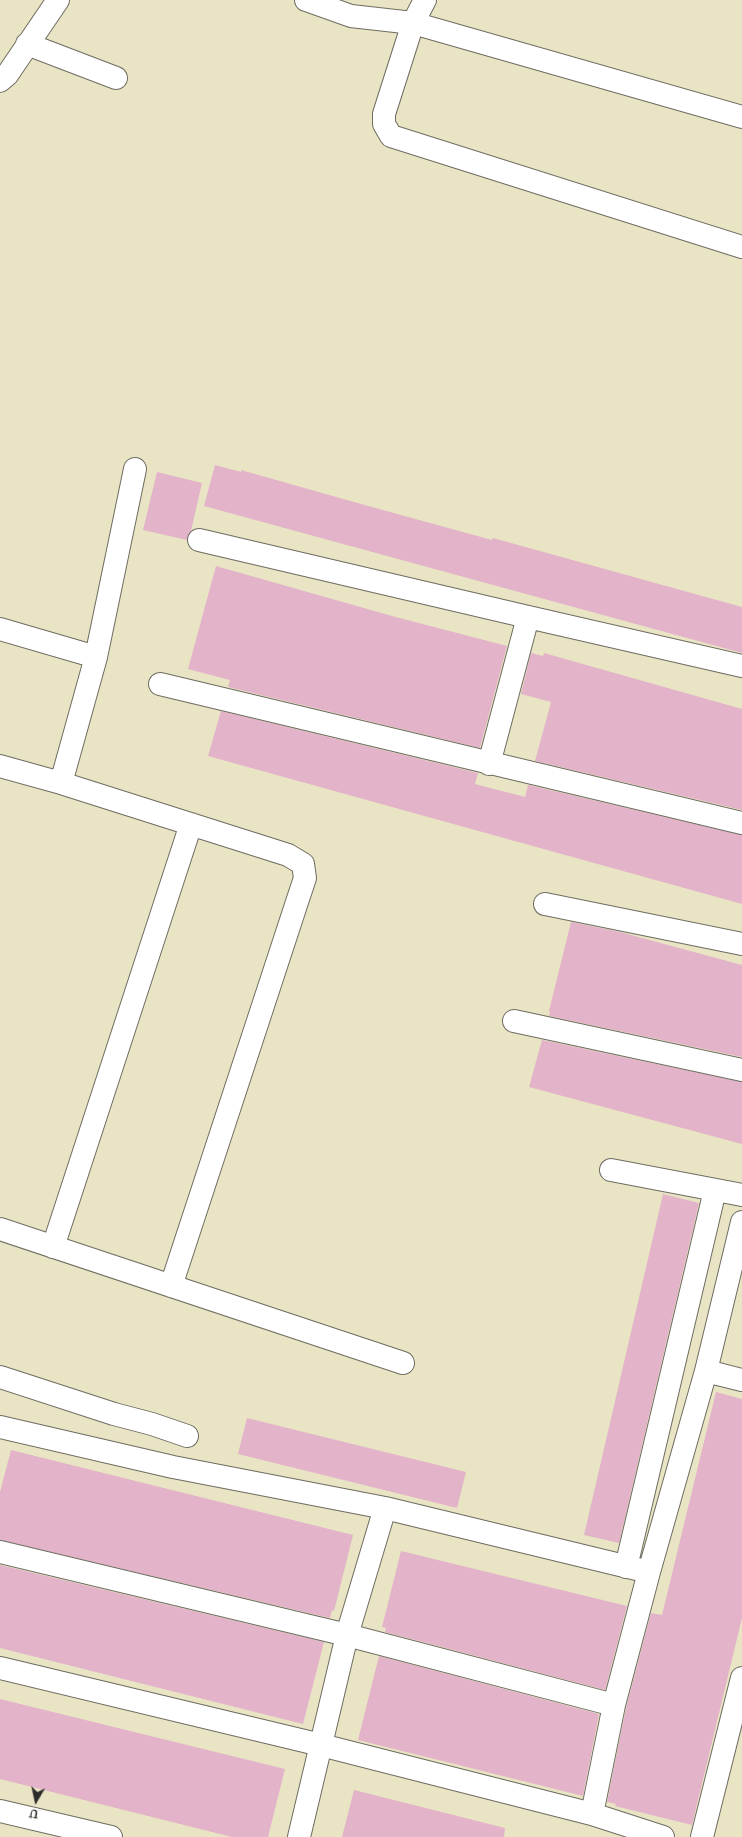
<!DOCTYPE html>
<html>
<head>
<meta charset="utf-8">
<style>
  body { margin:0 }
  #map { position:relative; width:742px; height:1837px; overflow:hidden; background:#e9e4c4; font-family:"IM FELL Great Primer",serif }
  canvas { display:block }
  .north { position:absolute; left:16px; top:1781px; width:40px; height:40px; -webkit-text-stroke:3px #fdfcf7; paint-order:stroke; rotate:189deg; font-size:11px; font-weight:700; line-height:16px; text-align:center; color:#2b2b2b }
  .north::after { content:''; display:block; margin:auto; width:14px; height:18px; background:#2b2b2b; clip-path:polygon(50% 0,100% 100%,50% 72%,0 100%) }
</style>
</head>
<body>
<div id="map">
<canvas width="742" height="1837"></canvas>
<div class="north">U</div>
</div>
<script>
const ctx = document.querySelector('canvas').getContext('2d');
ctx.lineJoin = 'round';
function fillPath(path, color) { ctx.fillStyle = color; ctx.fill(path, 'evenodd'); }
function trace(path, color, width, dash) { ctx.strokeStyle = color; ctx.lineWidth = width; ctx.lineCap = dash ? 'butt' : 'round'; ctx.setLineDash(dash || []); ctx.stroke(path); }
const building = new Path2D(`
  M215 465 241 472V470L361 504 492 540 493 538 742 607V653L204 506Z
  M157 472 202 483 191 531 187 540 143 530Z
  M216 566 392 616 507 646 480 748 228 687 230 680 188 669Z
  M531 653 543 656 544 653 742 709V810L535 761 551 702 521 694Z
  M221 711 478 773 475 784 525 797 528 785 742 835V904L208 756Z
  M571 922 620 932 742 965V1057L549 1016 550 1012 549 1011Z
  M542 1040 742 1082V1144L529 1087Z
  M663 1194 699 1203 619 1543 584 1535Z
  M716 1392 742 1399V1618L692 1825 615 1806 616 1804 607 1802 626 1708 651 1613 662 1615Z
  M247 1418 466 1472 457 1508 238 1454Z
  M11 1450 353 1535 334 1611 332 1610 330 1618 0 1540V1492Z
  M401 1551 627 1606 605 1690 385 1632 386 1628 382 1627Z
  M0 1565 324 1642 303 1724 0 1648Z
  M379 1656 599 1714 583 1796 358 1740Z
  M0 1699 285 1769 268 1837H232L0 1779Z
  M354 1790 505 1828 504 1837H342Z`);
const street = new Path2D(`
  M306 0 351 16 413 23 742 117
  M425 0 413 23 384 114V124L391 136 742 247
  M27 44 116 78
  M0 81 7 75 58 0
  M199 540 528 617 742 666
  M0 629 96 657
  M160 684 742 823
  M489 764 528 617
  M0 766 61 783 288 855 303 864 305 878 298 899 171 1286
  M61 783 96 657 135 469
  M545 904 742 944
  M514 1021 742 1070
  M611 1170 742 1195
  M0 1229 403 1363
  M53 1247 191 824
  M706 1371 742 1380
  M0 1377 114 1414 152 1424 187 1436
  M0 1427 173 1467 385 1508
  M0 1552 347 1635 614 1705
  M626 1567 715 1190
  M0 1668 321 1745 592 1814 663 1837
  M0 1811 111 1837
  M592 1814 614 1705 649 1572 706 1371 742 1222
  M299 1837 347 1635 385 1508 649 1572
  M702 1837 742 1678`);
fillPath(building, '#e3b3c9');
trace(street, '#6e6c61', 24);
trace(street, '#fff', 22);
</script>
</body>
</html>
